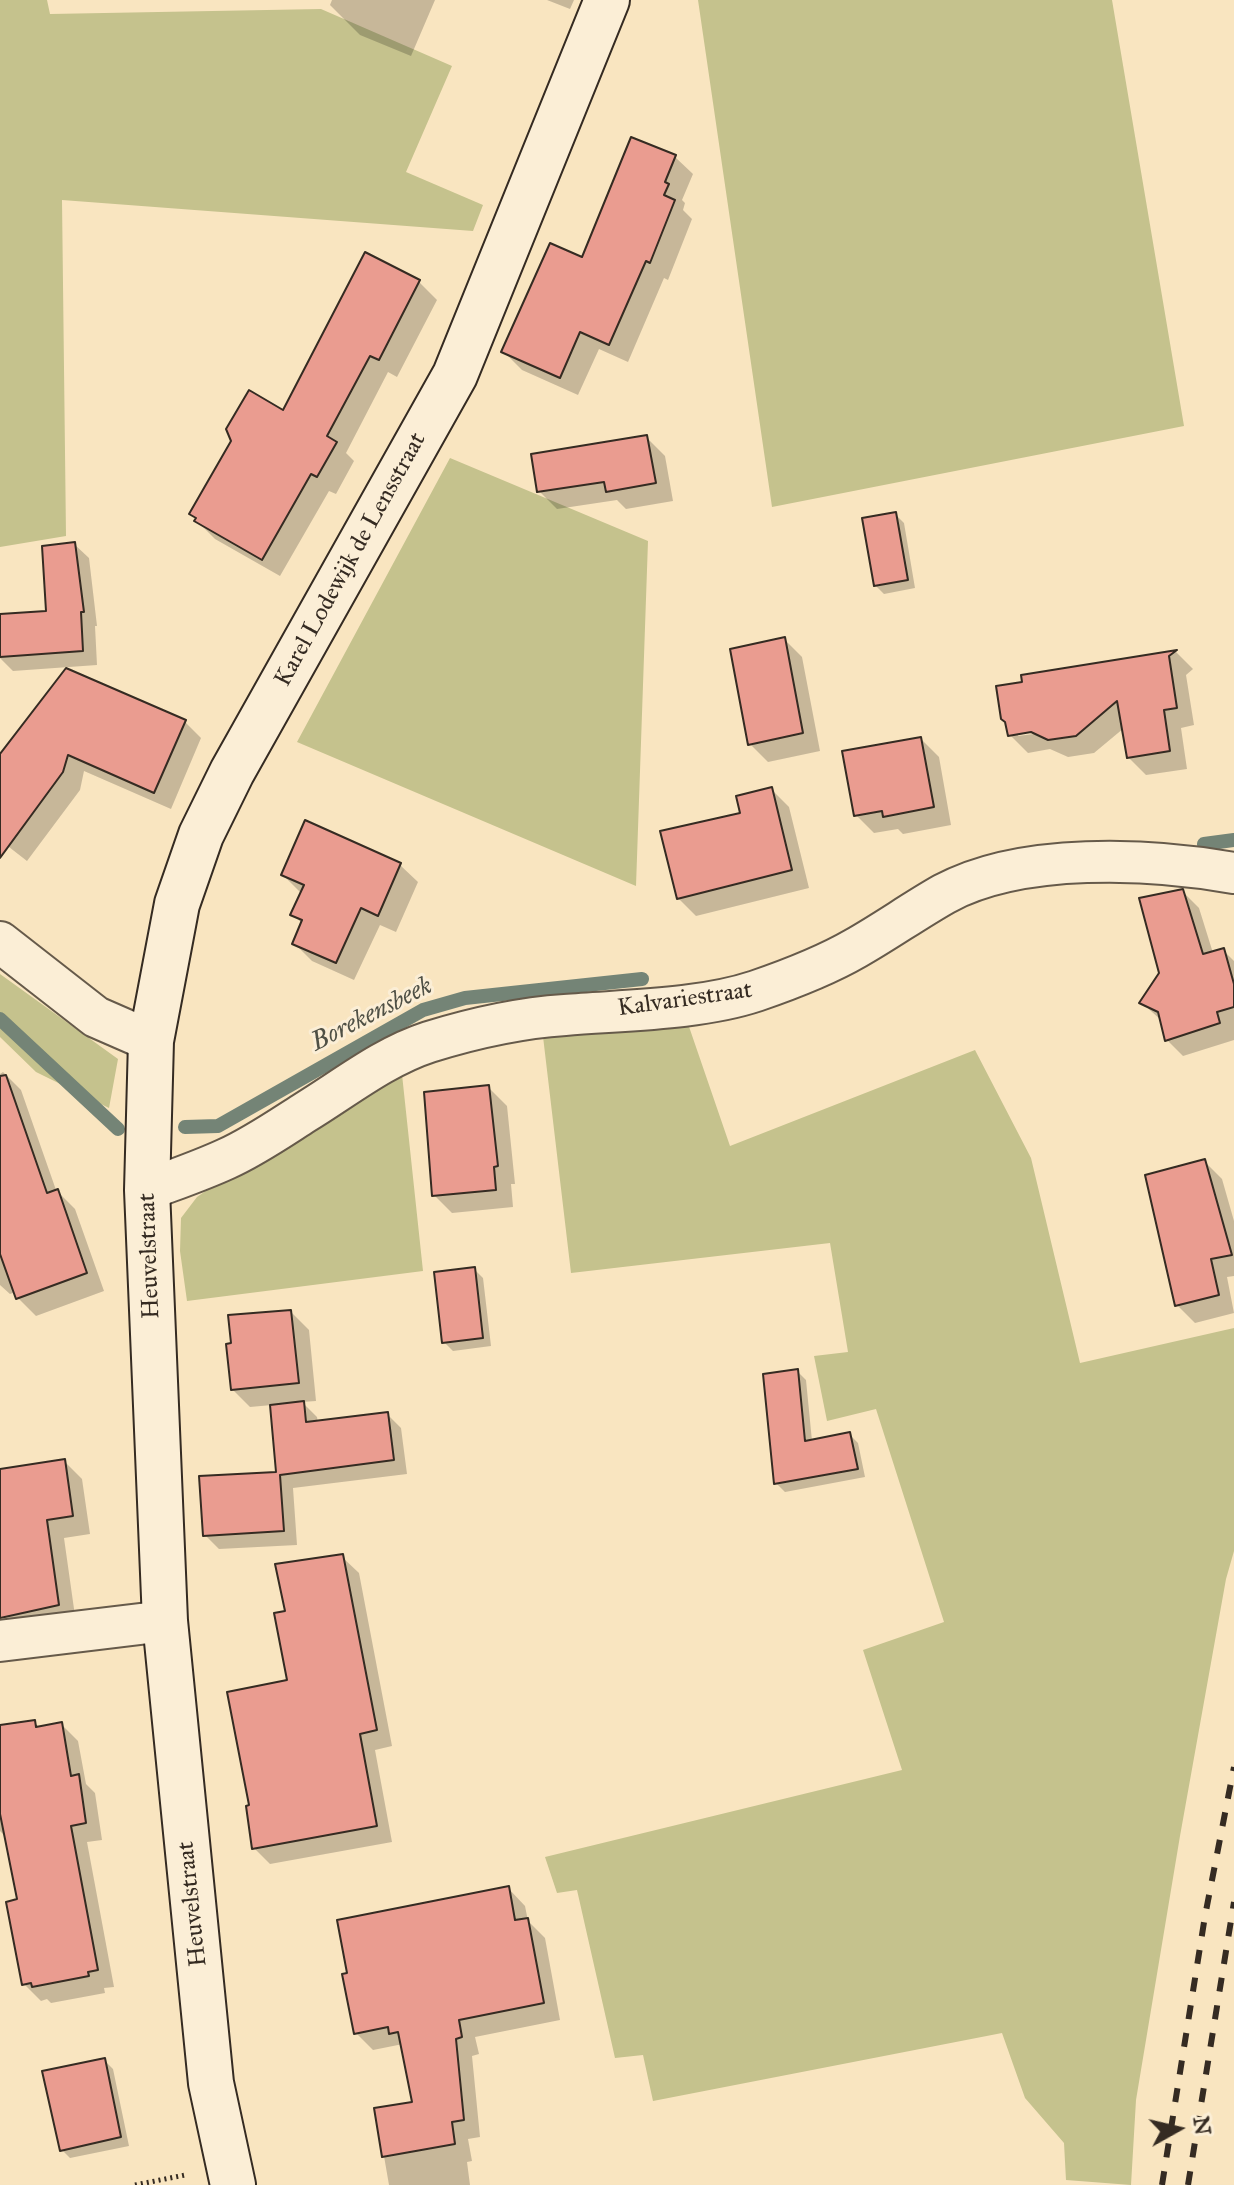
<!DOCTYPE html>
<html>
<head>
<meta charset="utf-8">
<style>
  body { margin:0 }
  #map { position:relative; width:1234px; height:2185px; overflow:hidden; background:#f9e5c0; font-family:"IM FELL Great Primer",serif }
  canvas { display:block }
  .north { position:absolute; left:1138px; top:2089px; width:80px; height:80px; -webkit-text-stroke:6px #fbeed6; paint-order:stroke; rotate:82deg; font-size:22px; font-weight:700; line-height:32px; text-align:center; color:#352b22 }
  .north::after { content:''; display:block; margin:auto; width:28px; height:36px; background:#352b22; clip-path:polygon(50% 0,100% 100%,50% 72%,0 100%) }
</style>
</head>
<body>
<div id="map">
<canvas width="1234" height="2185"></canvas>
<div class="north">N</div>
</div>
<script>
const ctx = document.querySelector('canvas').getContext('2d');
ctx.lineJoin = 'round';
function fillPath(path, color) { ctx.fillStyle = color; ctx.fill(path, 'evenodd'); }
function trace(path, color, width, dash) { ctx.strokeStyle = color; ctx.lineWidth = width; ctx.lineCap = dash ? 'butt' : 'round'; ctx.setLineDash(dash || []); ctx.stroke(path); }
function drawText(font, color, halo, rows, align = 'center') {
  ctx.font = font + ' "IM FELL Great Primer",serif'; ctx.lineWidth = 6; ctx.setLineDash([]); ctx.textBaseline = 'middle'; ctx.strokeStyle = halo; ctx.fillStyle = color; for (const [text, x, y, turn = 0] of rows) {
    ctx.save(); ctx.translate(x, y); ctx.rotate((+turn || 0) * Math.PI / 180); ctx.textAlign = isNaN(turn) ? turn : align; if (halo) ctx.strokeText(text, 0, 0); ctx.fillText(text, 0, 0); ctx.restore();
  }
}
const green = new Path2D(`
  M0 0H47L50 14 321 9 452 66 406 172 483 205 473 231 62 200 66 536 0 547Z
  M698 0H1112L1184 426 772 507Z
  M450 458 648 541 636 886 297 742Z
  M0 974 118 1059 109 1108 36 1072 0 1037Z
  M685 1015 730 1146 975 1050 1031 1158 1080 1363 1234 1328V1551L1226 1579 1180 1836 1136 2100 1131 2185 1066 2180 1064 2143 1025 2098 1002 2033 653 2101 643 2055 615 2058 577 1890 557 1893 545 1857 902 1770 863 1650 944 1622 876 1409 827 1421 814 1356 848 1352 830 1243 571 1273 542 1028Z
  M401 1065 423 1271 187 1301 180 1251 181 1218 197 1197 259 1154Z`);
const shadow = new Path2D(`
  M332 0H435L411 56 360 35 330 5Z
  M547 0H574L570 9Z
  M675 157 693 174 682 200 685 203 683 210 692 219 668 280 664 278 628 362 599 349 578 395 522 370 504 352Z
  M419 282 437 300 397 377 388 372 346 453 354 461 336 494 329 491 280 576 215 539 197 521 234 441 284 413Z
  M647 438 665 456 673 501 626 509 617 500 557 509 539 491Z
  M895 514 904 523 915 588 884 594 875 585Z
  M74 544 89 558 97 626H95L97 665 13 671 0 658V616L48 613Z
  M784 639 802 657 820 751 768 762 750 744Z
  M1176 652 1193 669 1186 675 1194 725 1181 728 1187 769 1146 775 1128 757 1124 728 1094 753 1068 757 1050 749 1028 753 1010 735 1024 684 1023 676ZM1040 729 1041 733 1018 736V732Z
  M184 721 201 738 171 809 84 771 80 790 27 861 0 840V757Z
  M921 739 939 757 951 825 903 834 898 829 874 833 856 815Z
  M771 789 789 807 809 888 696 916 678 898 742 814Z
  M400 865 418 882 396 932 380 925 354 980 312 961 294 943 303 924 293 915 302 894 283 875Z
  M1182 891 1199 908 1213 953 1223 950 1234 961V1040L1183 1056 1167 1040 1162 1021 1141 1002 1161 974Z
  M3 1072 21 1090 56 1190 75 1209 104 1291 36 1316 18 1298 16 1292 10 1294 0 1285V1074Z
  M489 1088 507 1106 515 1184H511L513 1207 452 1213 434 1195Z
  M1204 1161 1222 1179 1234 1221V1276L1227 1277 1234 1313 1195 1323 1177 1305Z
  M474 1269 483 1278 491 1346 453 1351 444 1342Z
  M291 1312 309 1330 316 1401 302 1402 317 1417 318 1423 387 1414 401 1428 407 1474 293 1488 297 1545 219 1549 205 1535 278 1473 272 1405 250 1407 232 1389Z
  M797 1371 806 1380 812 1441 849 1434 858 1443 865 1477 785 1492 776 1483Z
  M64 1461 82 1479 90 1534 64 1538 76 1623 20 1635 2 1617 0 1605V1471Z
  M342 1557 359 1573 392 1746 375 1750 392 1842 270 1864 254 1848 251 1807 289 1682Z
  M34 1722 40 1728 61 1724 78 1741 86 1784 95 1793 102 1840 87 1842 114 1987 104 1988 105 1993 51 2003 47 1999 41 2001 24 1984 19 1901 7 1838 0 1831V1727Z
  M508 1888 525 1906 528 1921 545 1938 560 2020 475 2037 479 2054 472 2056 480 2137 468 2139 472 2161 467 2162 470 2185H389L376 2110 414 2104 403 2044 373 2050 356 2033Z
  M104 2060 113 2069 129 2146 70 2158 62 2150Z`);
const stream = new Path2D(`
  M1204 844 1234 840
  M0 1019 118 1129
  M185 1127 218 1126 423 1010 465 998 642 979`);
const building = new Path2D(`
  M631 137 676 155 665 182 669 184 664 195 675 200 650 263 646 261 609 345 580 332 560 378 501 352 550 243 582 257Z
  M365 252 420 280 379 360 370 356 327 436 337 442 317 477 311 474 262 560 194 521 196 518 189 514 231 441 226 429 249 390 283 410Z
  M647 435 656 483 606 492 604 482 537 492 531 454Z
  M896 512 908 580 874 586 862 518Z
  M75 542 84 612H81L83 651 0 657V614L46 611 42 546Z
  M785 637 803 733 748 745 730 649Z
  M1177 650 1169 656 1177 708 1164 710 1170 751 1127 758 1117 701 1076 736 1048 740 1031 732 1008 736 1005 722 1001 719 996 686 1022 682 1021 675Z
  M66 668 186 720 154 793 68 755 63 772 0 858V754Z
  M921 737 934 807 883 817 882 811 854 816 842 751Z
  M772 787 792 870 677 899 660 831 740 813 736 796Z
  M305 820 401 863 378 916 361 908 336 963 292 944 302 920 290 915 304 885 281 875Z
  M1183 889 1203 954 1224 948 1234 984V1007L1217 1012 1220 1023 1165 1041 1158 1012 1139 1003 1159 973 1139 898Z
  M6 1075 47 1193 58 1189 87 1273 16 1299 0 1254V1076Z
  M489 1085 498 1166 494 1167 496 1190 432 1196 424 1092Z
  M1205 1159 1232 1255 1211 1259 1219 1295 1175 1306 1145 1175Z
  M475 1267 483 1338 442 1343 434 1272Z
  M291 1310 299 1383 231 1390 226 1344 231 1343 228 1315Z
  M798 1369 805 1441 850 1432 858 1469 774 1484 763 1374Z
  M304 1401 306 1422 388 1412 394 1460 280 1475 284 1531 203 1536 199 1476 276 1472 270 1405Z
  M65 1459 73 1516 47 1520 59 1605 0 1618V1469Z
  M343 1554 377 1730 360 1734 377 1826 252 1849 246 1806 249 1805 227 1692 287 1680 274 1613 285 1611 275 1564Z
  M35 1720 36 1727 62 1722 71 1776 79 1774 86 1823 71 1826 98 1970 88 1972 89 1976 32 1987 31 1983 22 1985 6 1902 17 1899 0 1814V1725Z
  M509 1886 515 1920 528 1918 544 2003 459 2020 462 2037 456 2039 464 2120 452 2122 455 2144 382 2157 374 2108 412 2102 398 2032 389 2034 388 2027 354 2034 342 1974 347 1973 337 1920Z
  M105 2058 121 2137 60 2151 42 2071Z`);
const path = new Path2D(`
  M135 2185 185 2175`);
const street = new Path2D(`
  M0 942 96 1017 151 1041
  M147 1190C173 1180 200 1171 226 1159 253 1147 279 1129 304 1113 345 1088 383 1057 429 1042 474 1028 519 1018 565 1015 625 1010 699 1010 756 991 791 979 825 966 856 948 886 931 914 911 944 894 1021 852 1150 858 1234 873
  M0 1641 165 1621`);
const secondary = new Path2D(`
  M233 2185 211 2083 165 1621 147 1190 151 1041 177 904 201 835 232 772 455 375 607 0`);
const rail = new Path2D(`
  M1162 2185 1205 1916 1234 1767
  M1188 2185 1234 1902`);
const streetNames = [
  ["Karel Lodewijk de Lensstraat",351,560,-61],
  ["Kalvariestraat",685,1000,-8],
  ["Heuvelstraat",150,1256,-92],
  ["Heuvelstraat",193,1904,-96]
];
const waterNames = [
  ["Borekensbeek",372,1015,-27]
];
fillPath(green, '#c5c28d');
fillPath(shadow, '#0003');
trace(stream, '#748476', 14);
fillPath(building, '#ea9c90');
trace(building, '#352b22', 2);
trace(street, '#665a4a', 44);
trace(secondary, '#352b22', 48);
trace(path, '#352b22', 5, [2, 4]);
trace(street, '#fbeed6', 40);
trace(secondary, '#fbeed6', 44);
trace(rail, '#352b22', 6, [14, 14]);
drawText('24px', '#352b22', '#fbeed6', streetNames);
drawText('italic 26px', '#4f5045', '#fbeed6', waterNames);
</script>
</body>
</html>
